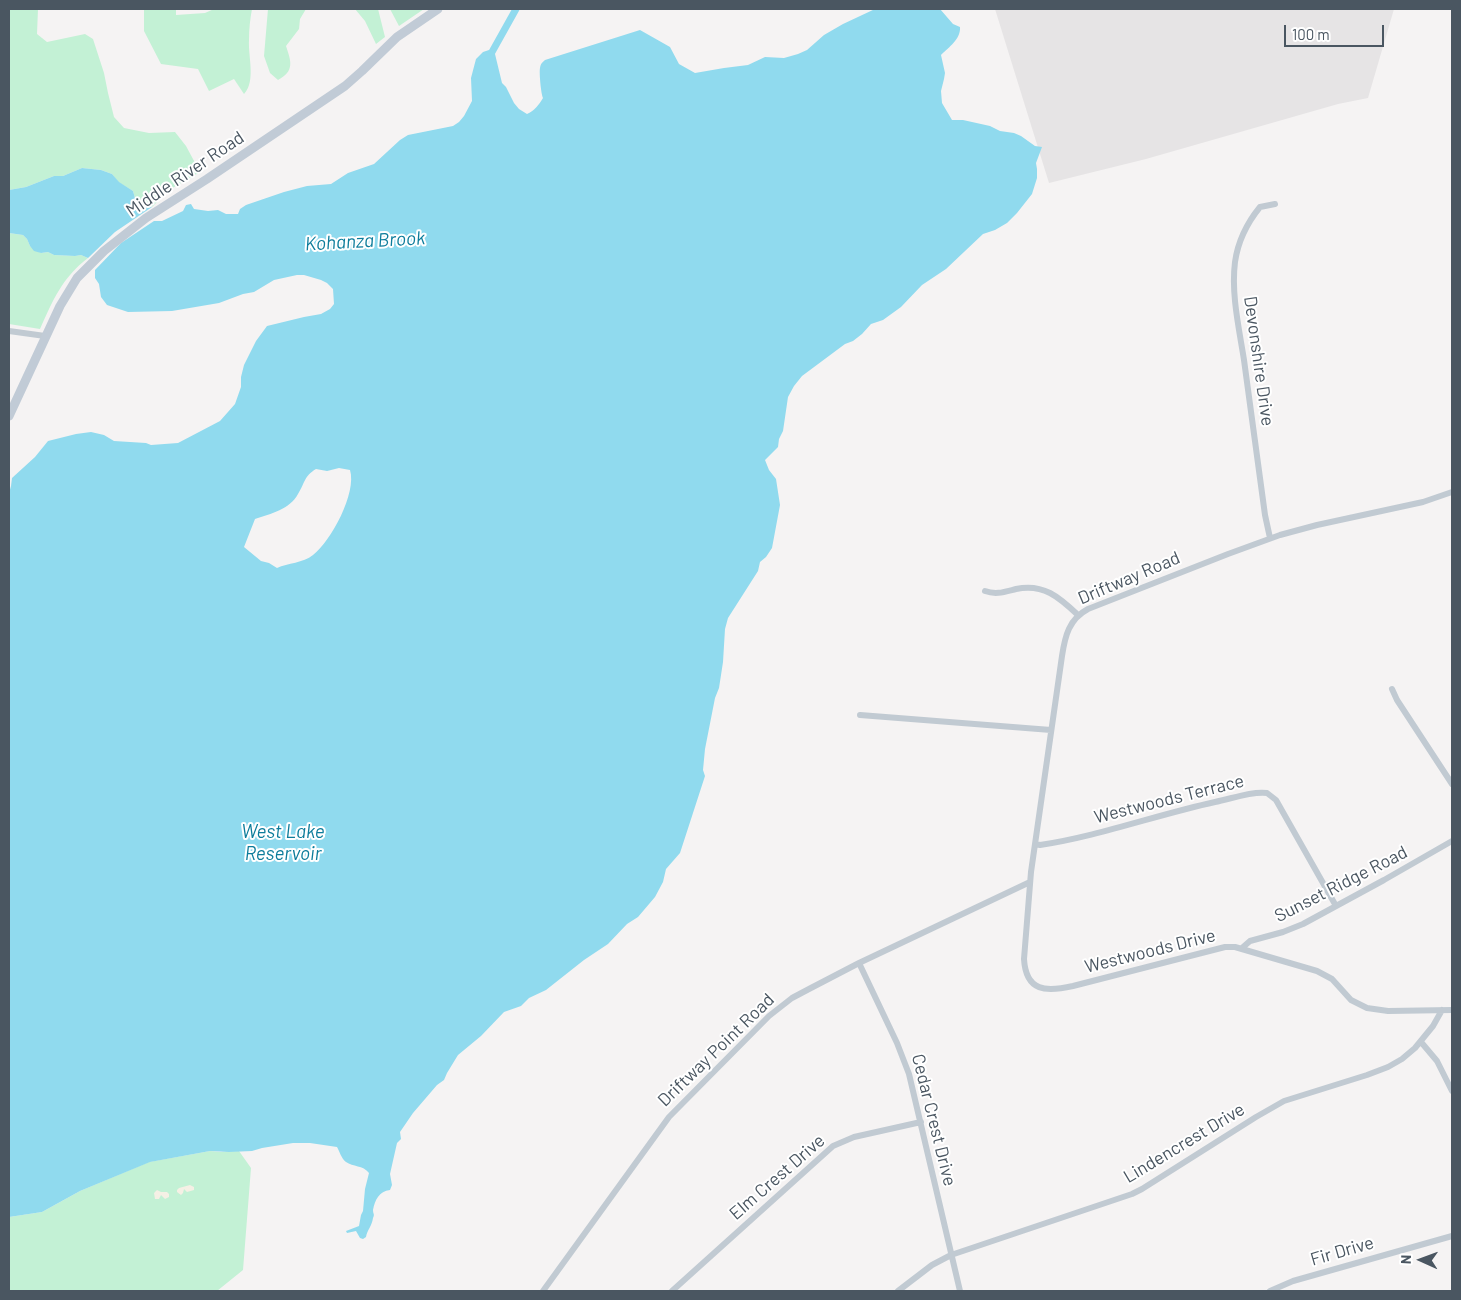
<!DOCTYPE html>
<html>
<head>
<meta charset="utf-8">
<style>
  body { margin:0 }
  #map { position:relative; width:1461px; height:1300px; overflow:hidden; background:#f5f3f3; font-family:Barlow,sans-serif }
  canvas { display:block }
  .frame { position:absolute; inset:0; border:10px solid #4a5661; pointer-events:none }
  .north { position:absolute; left:1396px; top:1235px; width:50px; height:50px; -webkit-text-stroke:4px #fff; paint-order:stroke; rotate:272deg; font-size:14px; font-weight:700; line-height:20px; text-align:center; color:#4a5661 }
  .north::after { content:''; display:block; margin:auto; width:18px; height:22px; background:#4a5661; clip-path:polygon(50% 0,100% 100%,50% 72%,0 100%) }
  .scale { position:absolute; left:1284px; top:25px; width:100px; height:22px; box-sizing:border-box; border:2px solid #4a5661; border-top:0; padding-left:6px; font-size:15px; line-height:18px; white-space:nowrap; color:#4a5661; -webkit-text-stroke:4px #fff; paint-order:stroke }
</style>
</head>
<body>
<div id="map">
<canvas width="1461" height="1300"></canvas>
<div class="frame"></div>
<div class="north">N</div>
<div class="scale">100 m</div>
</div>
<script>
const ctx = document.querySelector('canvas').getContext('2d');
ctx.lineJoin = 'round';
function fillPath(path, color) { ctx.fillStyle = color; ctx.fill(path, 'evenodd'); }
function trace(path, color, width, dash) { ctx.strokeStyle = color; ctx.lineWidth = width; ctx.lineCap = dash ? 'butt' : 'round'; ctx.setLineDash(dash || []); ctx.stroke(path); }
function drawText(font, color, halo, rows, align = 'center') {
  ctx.font = font + ' Barlow,sans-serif'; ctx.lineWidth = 4; ctx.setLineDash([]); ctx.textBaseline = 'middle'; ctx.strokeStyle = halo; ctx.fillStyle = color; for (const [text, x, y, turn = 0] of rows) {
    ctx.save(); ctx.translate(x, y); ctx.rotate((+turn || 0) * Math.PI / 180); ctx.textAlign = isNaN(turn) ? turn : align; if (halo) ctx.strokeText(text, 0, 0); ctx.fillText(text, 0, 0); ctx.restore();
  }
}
const education = new Path2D(`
  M995 9H1394L1368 98 1338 104 1146 159 1049 183Z`);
const green = new Path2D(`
  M9 9H38L37 34 47 42 85 34 93 39 104 73 108 93 114 117 124 128 149 133 175 132 186 146 200 172 169 190 152 207C146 204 141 200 135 198L133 191 118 182 112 174 101 170 82 168 63 176H54L26 187 9 190Z
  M144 9H176V15L205 13 214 9H252C250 19 249 30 249 40 248 57 256 81 244 94L234 79 209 91 198 69 161 64 144 31Z
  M268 9H306L300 19 299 29 286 46C291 61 295 71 278 80L270 73 264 56Z
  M355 9H378L385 37 376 44 365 21Z
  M390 9H424L399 26Z
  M9 233 23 235 27 239 30 246 41 253 48 252 54 255 75 256 81 255 88 258C62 278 53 300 40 329L9 324Z
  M210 1151 221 1152 239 1151 251 1168 243 1270 217 1291H9V1217L42 1212 80 1191 149 1162Z`);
const sand = new Path2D(`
  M190 1185 194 1187V1190L187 1192 184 1189 183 1193 181 1195 177 1192V1190L179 1188Z
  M157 1190 161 1192H167L169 1194V1197L165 1199 161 1195 159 1199H155L154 1193Z`);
const water = new Path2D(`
  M875 9H940L953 24 960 27C961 39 949 47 941 55L945 73 944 79 941 91 942 103 952 120H963L990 126 1000 131 1014 133 1021 136 1035 146 1042 147 1036 163 1037 169V178L1032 194 1017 213 1007 223 995 230 983 234 946 269 922 285 901 307 883 320 871 324 862 334 853 341 845 344 802 376 794 386 788 397 783 431 779 439 778 447 765 460 769 470 776 479 780 505 772 548 766 557 760 562 758 571 728 618 725 629 723 662 719 688 715 698 705 749 703 770 705 776 680 853 666 869 663 882 655 897 638 917 627 924 608 944 584 960 546 990 529 998 521 1006 504 1012 481 1036 458 1055 447 1073 444 1080 437 1085 413 1113 400 1132 401 1139 397 1143 390 1174 392 1185 390 1190C379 1191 375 1200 373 1210 373 1214 375 1214 373 1218 372 1226 367 1230 366 1237L363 1239 360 1238 356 1231 347 1233 346 1231 359 1226 361 1215 363 1211 365 1189 369 1173C363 1165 353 1167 346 1162 341 1158 340 1152 337 1147L310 1143H293L262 1148 252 1151 229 1152 210 1151 150 1162 80 1191 42 1212 9 1217V493L11 486 12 478 35 457 48 441 76 434 91 432 104 435 114 441 146 443 151 445 178 443 220 421 235 404 241 387V377L244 365 256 341 267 326 304 317 321 314 330 309 334 304 333 289 327 283 321 280 304 275H297L274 280 254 292 243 294 219 303 172 311 128 312 107 305 101 297 99 284 95 278V270L121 243 154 221H162L183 211 186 205 191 204 194 209 208 211 218 210 226 214H238L240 209 246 205 284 192 307 186 331 184 348 173 374 164 400 140 408 135 453 126 459 122 464 116 472 101 471 78 476 59 483 52 489 50 495 54 502 83 506 87 514 103 519 109 527 114C534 111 539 105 543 98 541 94 539 72 540 68 541 63 542 63 545 60L640 30 670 47 679 64 695 73 724 68 748 65 765 57 784 58 798 54 807 50 824 35 843 24ZM339 468 350 470C357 493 331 541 313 555 303 563 288 563 277 568L269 563 261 561 244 547 255 519C271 514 290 509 298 494 305 483 304 476 316 469L327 471Z
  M82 168 101 170 112 174 119 182 133 191 135 198C142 200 146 204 152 207L115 232 88 258 81 255 75 256 54 255 48 252 41 253 34 251 30 246 27 239 23 235 9 233V190L26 187 54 176H63Z`);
const canal = new Path2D(`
  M492 52 516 9`);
const minor = new Path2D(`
  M9 331 45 336
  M1452 492 1423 502 1317 525 1280 535 1228 554 1088 609C1069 619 1065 636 1062 656L1031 872 1024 959C1026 992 1046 992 1073 986L1225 947H1235L1317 971 1332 979 1351 1000 1367 1008 1388 1011 1452 1010
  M1270 538 1265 515C1258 464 1251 412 1244 360 1239 328 1231 294 1235 262 1238 241 1247 223 1260 207L1275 204
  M985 591C996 595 1004 592 1016 589 1043 583 1059 597 1078 615
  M1392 689 1397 700 1452 784
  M860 715 1051 730
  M1035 844 1040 845C1099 836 1156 815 1215 802 1231 799 1251 791 1267 793L1276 800 1336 906
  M1242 948 1250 941 1283 932 1303 924 1384 880 1452 841
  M859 963 897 1043 909 1074 960 1291
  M1421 1042 1437 1061 1452 1091
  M543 1291 669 1117 769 1016 792 998 809 989 859 963 1030 882
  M672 1291 833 1146 854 1137 921 1122
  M898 1291 932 1265 951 1255 1132 1194 1142 1189 1256 1117 1284 1101 1367 1075 1388 1067 1402 1059 1415 1048 1433 1026 1442 1010
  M1270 1291 1293 1281 1452 1236`);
const secondary = new Path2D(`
  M9 416 60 306 77 278 104 251 146 218 207 179 345 86 362 71 397 37 438 9`);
const streetNames = [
  ["Middle River Road",185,174,-34],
  ["Devonshire Drive",1259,361,82],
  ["Driftway Road",1129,578,-23],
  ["Westwoods Terrace",1169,799,-14],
  ["Sunset Ridge Road",1341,884,-27],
  ["Westwoods Drive",1150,951,-14],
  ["Driftway Point Road",716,1050,-44],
  ["Cedar Crest Drive",934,1120,76],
  ["Lindencrest Drive",1184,1143,-31],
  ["Elm Crest Drive",777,1177,-41],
  ["Fir Drive",1342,1251,-16]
];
const waterNames = [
  ["Kohanza Brook",365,241,-3],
  ["West Lake",283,832],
  ["Reservoir",283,854]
];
fillPath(education, '#e6e4e5');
fillPath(green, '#c3f1d5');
fillPath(sand, '#f5f0e5');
fillPath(water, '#90daee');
trace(canal, '#90daee', 7);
trace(minor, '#c1cad2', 6);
trace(secondary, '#c1cbd6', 9);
drawText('18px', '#4a5661', '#fff', streetNames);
drawText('italic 19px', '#0c7c9b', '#fff', waterNames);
</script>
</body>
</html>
